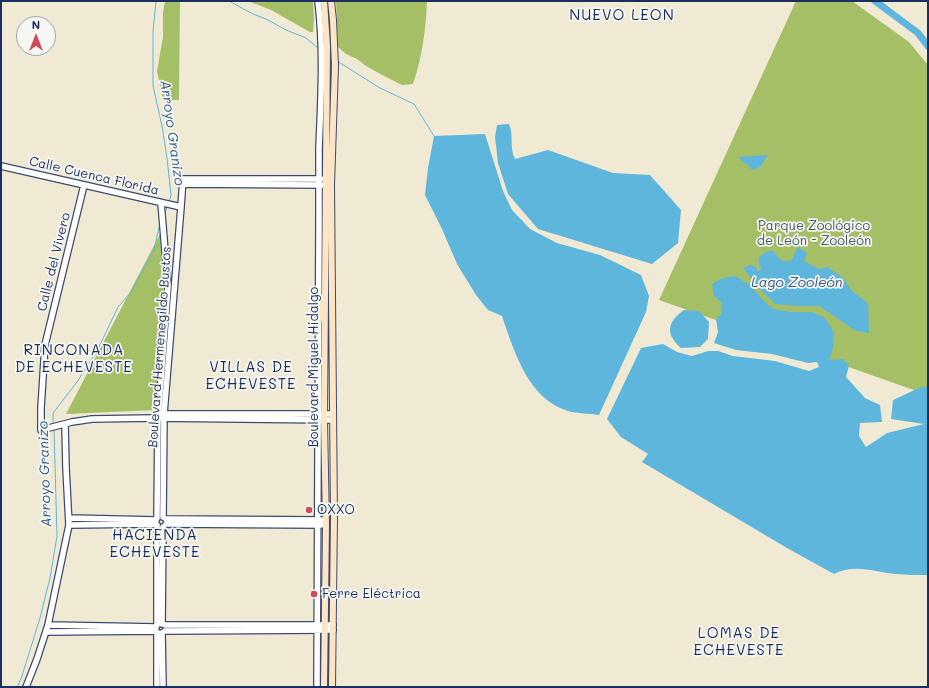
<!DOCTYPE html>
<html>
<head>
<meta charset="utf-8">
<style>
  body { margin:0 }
  #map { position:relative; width:929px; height:688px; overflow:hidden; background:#f0ead4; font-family:Mali,sans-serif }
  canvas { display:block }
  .frame { position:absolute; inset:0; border:2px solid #1b2f5e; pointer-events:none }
  .north { position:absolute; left:16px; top:16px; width:40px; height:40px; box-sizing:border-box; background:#f6f6f2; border:1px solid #9ea6b7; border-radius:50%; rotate:0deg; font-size:11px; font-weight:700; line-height:16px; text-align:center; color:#1b2f5e }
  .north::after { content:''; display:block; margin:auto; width:14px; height:18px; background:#d1495b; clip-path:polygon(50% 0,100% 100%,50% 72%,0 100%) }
</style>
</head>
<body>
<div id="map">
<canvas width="929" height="688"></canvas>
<div class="frame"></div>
<div class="north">N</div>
</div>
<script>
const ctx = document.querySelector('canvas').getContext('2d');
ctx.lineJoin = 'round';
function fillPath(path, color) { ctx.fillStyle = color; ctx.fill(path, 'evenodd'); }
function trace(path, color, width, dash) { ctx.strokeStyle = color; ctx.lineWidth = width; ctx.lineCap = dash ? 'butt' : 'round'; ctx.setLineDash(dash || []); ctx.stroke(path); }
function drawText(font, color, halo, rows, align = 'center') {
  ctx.font = font + ' Mali,sans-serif'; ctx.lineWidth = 3.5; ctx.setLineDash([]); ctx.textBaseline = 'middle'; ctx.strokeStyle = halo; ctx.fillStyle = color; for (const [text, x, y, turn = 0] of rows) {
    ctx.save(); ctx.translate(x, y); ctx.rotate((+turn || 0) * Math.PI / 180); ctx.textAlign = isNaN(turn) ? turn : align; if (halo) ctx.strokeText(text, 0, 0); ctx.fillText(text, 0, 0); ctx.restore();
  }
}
const green = new Path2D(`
  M165 1H180L179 100H163L157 71 163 37V13Z
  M248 1H313L314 20 313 32H310L271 10Z
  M336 1H427C426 29 422 58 413 84L402 85 384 76 366 66 357 59 346 54 338 47Z
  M796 1H852L909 42 928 65V395L659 300Z
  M160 234 164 306 158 391 156 410 66 414Z`);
const water = new Path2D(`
  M509 124C514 135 509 148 515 159L548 150 613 173 650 175 681 210 678 243 652 264 538 229 508 194 498 163 495 137 497 125Z
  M485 134 503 191 512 210 530 229 557 243 600 255 641 275 649 296 646 312 599 415C589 413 577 414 568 411 528 399 514 351 502 316L488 310 476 295 457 264 442 229 425 195 428 168 434 136Z
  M768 155 760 167 752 170 747 164 742 162 739 157Z
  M798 247 807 253 804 261 819 269 827 267 842 277 853 292 868 303 869 333 856 331 819 306H797L775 304 757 286 743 268 750 265 756 267 758 272 761 269 758 259 765 252 773 251 782 261H791Z
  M735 276 750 285 763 300 773 309 792 312H812L825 318 834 332 833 348 829 360 843 359 849 366 846 377 865 398 880 405 882 422 860 423 859 436 866 447 887 433 924 424 891 419 893 400 921 387H928V575C917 575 907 575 896 574 875 572 854 563 834 574L787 548 642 462 648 454 621 437 607 419 641 348 663 344 677 352 692 356 708 351H718L733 356 775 361 809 371 819 367 817 362 808 363 772 354 736 350 714 343 718 332 716 319 721 314 722 303 714 296 712 284 723 278Z
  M684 310 699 311 709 322 708 339 700 347 681 348C665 334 667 322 684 310Z`);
const stream = new Path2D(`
  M156 1 153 32V86L162 126 167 158 171 195 169 202
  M229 1 251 13 268 20 286 30 306 38 318 48
  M337 61 380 88 414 104 434 136
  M165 213 167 207
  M53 424V413L77 382 98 349 118 307 132 291 143 270 154 250 160 223
  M17 687 21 679 40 618 50 578 57 536 54 429`);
const river = new Path2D(`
  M875 1 918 33 928 46`);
const tertiary = new Path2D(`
  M1 166 181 207
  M183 184 322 185
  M84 185 45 345 41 408V430L72 422 92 419 153 418 332 420
  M160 414H332
  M163 517 164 414 181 207 183 179H321
  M69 518 156 520
  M157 518 158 419 168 286 161 203
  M166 519 322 520
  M166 524 321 525
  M69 525 156 524
  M157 525V625
  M162 624 163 527
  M48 625 156 627
  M165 625H333
  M165 631 333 630
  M46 632 156 631
  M162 633 163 687
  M26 687 37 659 48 625 69 525 66 468 65 424
  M157 687V632
  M317 687 319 218C319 195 319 171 319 148 321 99 324 50 318 1`);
const secondary = new Path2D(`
  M324 1 327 46 324 419 326 525 324 687
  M331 1 333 20 335 66 331 185 334 516 332 687
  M319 320 322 305`);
const markers = [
  [309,510,4,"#d1495b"],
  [314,594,4,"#d1495b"]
];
const streetNames = [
  ["Calle Cuenca Florida",94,176,13],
  ["Calle del Vivero",54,262,-76],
  ["Boulevard Hermenegildo Bustos",160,347,-86],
  ["Boulevard Miguel Hidalgo",314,367,-90]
];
const parkNames = [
  ["Parque Zoológico",814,226],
  ["de León - Zooleón",814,241]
];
const poiNames = [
  ["OXXO",317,510],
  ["Ferre Eléctrica",322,594]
];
const waterNames = [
  ["Arroyo Granizo",172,133,82],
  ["Lago Zooleón",797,283],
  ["Arroyo Granizo",45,474,-92]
];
const quarterNames = [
  ["NUEVO LEON",622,15],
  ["RINCONADA",74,350],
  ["DE ECHEVESTE",74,367],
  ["VILLAS DE",251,367],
  ["ECHEVESTE",251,384],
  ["HACIENDA",155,535],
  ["ECHEVESTE",155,552],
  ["LOMAS DE",739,633],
  ["ECHEVESTE",739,650]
];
fillPath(green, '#a5bf66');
fillPath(water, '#5fb6dc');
trace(stream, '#5fb6dc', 1);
trace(river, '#5fb6dc', 7);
trace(tertiary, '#3b4b70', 8);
trace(secondary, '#3b4b70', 8);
trace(tertiary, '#fff', 5.5);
trace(secondary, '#fde5c5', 6);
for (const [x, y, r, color] of markers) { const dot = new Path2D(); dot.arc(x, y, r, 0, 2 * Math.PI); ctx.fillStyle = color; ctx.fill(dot); trace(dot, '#f6f6f2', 1.5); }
drawText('13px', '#1b2f5e', '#f6f6f2', streetNames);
drawText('13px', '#445a60', '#f6f6f2', parkNames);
drawText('13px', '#1b2f5e', '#f6f6f2', poiNames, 'left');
drawText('italic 14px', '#2f5884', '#f6f6f2', waterNames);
ctx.letterSpacing = '1px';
drawText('15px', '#1b2f5e', '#f6f6f2', quarterNames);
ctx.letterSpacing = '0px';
</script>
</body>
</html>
